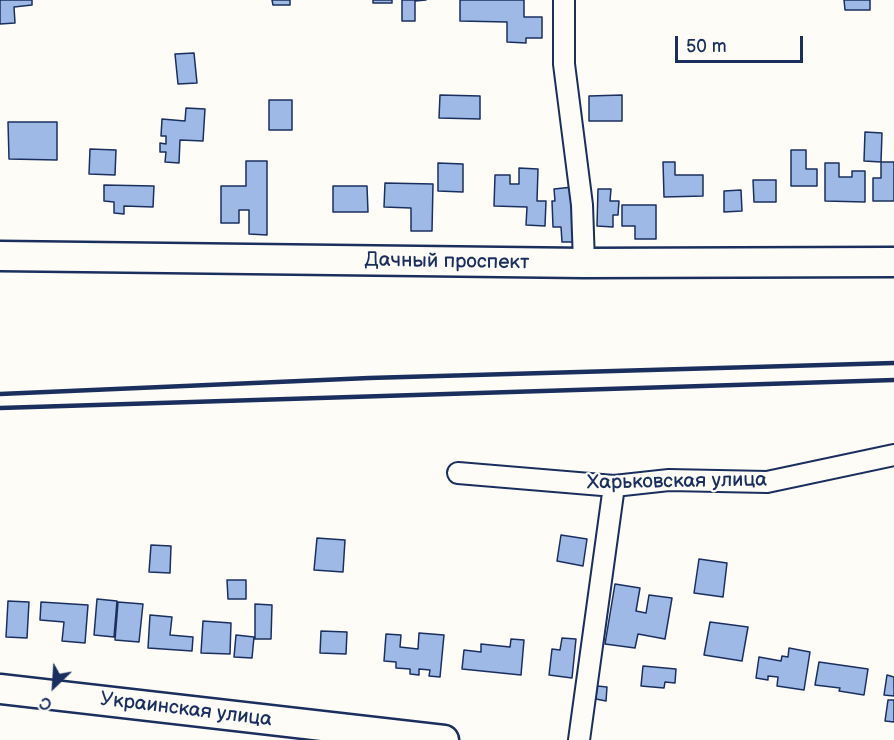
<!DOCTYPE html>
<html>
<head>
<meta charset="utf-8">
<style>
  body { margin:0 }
  #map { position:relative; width:894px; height:740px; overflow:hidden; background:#fdfcf7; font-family:"Balsamiq Sans",sans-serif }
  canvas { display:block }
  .north { position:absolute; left:24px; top:656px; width:60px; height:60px; -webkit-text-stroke:4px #fdfcf7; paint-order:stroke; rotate:205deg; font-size:16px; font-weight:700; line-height:24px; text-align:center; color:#1b2f5e }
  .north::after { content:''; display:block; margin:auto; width:21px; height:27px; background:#1b2f5e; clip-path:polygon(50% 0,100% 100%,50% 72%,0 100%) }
  .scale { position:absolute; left:675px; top:36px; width:128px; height:27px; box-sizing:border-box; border:3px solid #1b2f5e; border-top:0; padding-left:8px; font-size:18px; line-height:21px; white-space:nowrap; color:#1b2f5e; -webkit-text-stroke:4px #fdfcf7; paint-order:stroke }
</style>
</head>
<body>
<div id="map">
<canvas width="894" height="740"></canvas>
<div class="north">С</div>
<div class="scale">50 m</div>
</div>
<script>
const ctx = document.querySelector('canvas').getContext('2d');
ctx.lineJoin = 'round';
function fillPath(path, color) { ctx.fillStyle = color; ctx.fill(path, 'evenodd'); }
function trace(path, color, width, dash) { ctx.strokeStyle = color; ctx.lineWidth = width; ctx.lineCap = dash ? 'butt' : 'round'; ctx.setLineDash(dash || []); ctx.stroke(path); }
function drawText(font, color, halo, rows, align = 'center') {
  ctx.font = font + ' "Balsamiq Sans",sans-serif'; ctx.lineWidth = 4.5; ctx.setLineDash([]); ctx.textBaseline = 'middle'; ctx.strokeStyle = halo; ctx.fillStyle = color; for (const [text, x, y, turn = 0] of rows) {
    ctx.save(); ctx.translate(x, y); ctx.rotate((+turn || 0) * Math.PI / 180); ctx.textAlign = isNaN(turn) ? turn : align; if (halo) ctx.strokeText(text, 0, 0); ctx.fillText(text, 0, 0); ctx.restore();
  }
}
const building = new Path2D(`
  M0 0H32V5L14 7 15 23 0 24Z
  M272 0H290V5H273Z
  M373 0H392V3H373Z
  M402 0H426L415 1V21H402Z
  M460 0H524V17H542V38H526V43L507 42V22L460 21Z
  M844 0H870V10H845Z
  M194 53 197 83 178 84 175 54Z
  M440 95 480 96V119L439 118Z
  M622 95V121H589V96Z
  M269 100H292V130H269Z
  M186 108 205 109 203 141 180 140 179 163 165 162 166 152H160V143L166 144V136H161L162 119 185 121Z
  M8 122H57V160L9 159Z
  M865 132 882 133 881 162 864 161Z
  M90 149 116 150 115 175 89 174Z
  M791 150H806V169H817V186H791Z
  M246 161H267V235L249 234V210H239V223H221V186H246Z
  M663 162H675V175H703V196L664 197Z
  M881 162H894V201H873V178H881Z
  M438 163 463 164V192L438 191Z
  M825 163H839V177H852V171H865V202L825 201Z
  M519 168 538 169 537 201H546L545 226 526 225 527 207 494 206 495 175H510V184H519Z
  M753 180H776V202H754Z
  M385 183 433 184 432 231H411V208L384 207Z
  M104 185 154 186 153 207 124 206V214L114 213V202L104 201Z
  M333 186H367L368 212H333Z
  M573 187 576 242H562L561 227H553L552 201H555L554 189Z
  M598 189H611L610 201H619L618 215H613V227L597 226Z
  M741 190 742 211 724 212V191Z
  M622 205H656V239H635V226H622Z
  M561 535 587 539 583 566 557 561Z
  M317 538 345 540 343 572 314 570Z
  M151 545 171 546 170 573 149 572Z
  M699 559 727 563 723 597 694 593Z
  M227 580H246V599H228Z
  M615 584 640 588 636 611 646 613 649 595 672 598 665 639 638 634 635 648 605 644Z
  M97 599 117 601 114 637 94 635Z
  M8 601 29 602 27 638 6 637Z
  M41 602 88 605 85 643 62 641 64 622 40 620Z
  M118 602 143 604 139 642 115 640Z
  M255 604 272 605 271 639H255Z
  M150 615 172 617 170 635 193 637 192 651 148 648Z
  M203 621 231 623 230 654 201 653Z
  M710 622 748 627 742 661 704 655Z
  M321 631 347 632 346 654 320 653Z
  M419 633 444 635 440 677 429 676 430 670 419 669V675L410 674V669L396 668V662L384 661 386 634 401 635 400 647 418 649Z
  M236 635 254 637 252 658 234 657Z
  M562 638 576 639 572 678 549 675 552 649 560 650Z
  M511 639 524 640 521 675 462 669 464 650 481 652V644L510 647Z
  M789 648 810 652 804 690 777 686 778 677 768 676V680L756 678 759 657 781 661 782 656 788 657Z
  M819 662 868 669 864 695 839 691 840 688 815 685Z
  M643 666 676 669 675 683 665 682 664 688 641 686Z
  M887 675 894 677V696L884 695Z
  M597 686 607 687 606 701 596 699Z
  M888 700H894V722L885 721Z`);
const street = new Path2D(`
  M564 0V64L582 205 584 263
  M458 473 614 486 669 480 767 482 894 455
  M579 740 614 486`);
const secondary = new Path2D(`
  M0 256 584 263 894 262
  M0 689 444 740`);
const rail = new Path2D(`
  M0 394 369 378 894 363
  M0 408 894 380`);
const streetNames = [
  ["Дачный проспект",447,262,1],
  ["Харьковская улица",677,482,-1],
  ["Украинская улица",186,710,7]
];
fillPath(building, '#9eb9e5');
trace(building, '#1b2f5e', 1.5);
trace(street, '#1b2f5e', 24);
trace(secondary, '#1b2f5e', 33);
trace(street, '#fdfcf7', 20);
trace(secondary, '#fdfcf7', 28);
trace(rail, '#1b2f5e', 4.5);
drawText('20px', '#1b2f5e', '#fdfcf7', streetNames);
</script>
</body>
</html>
